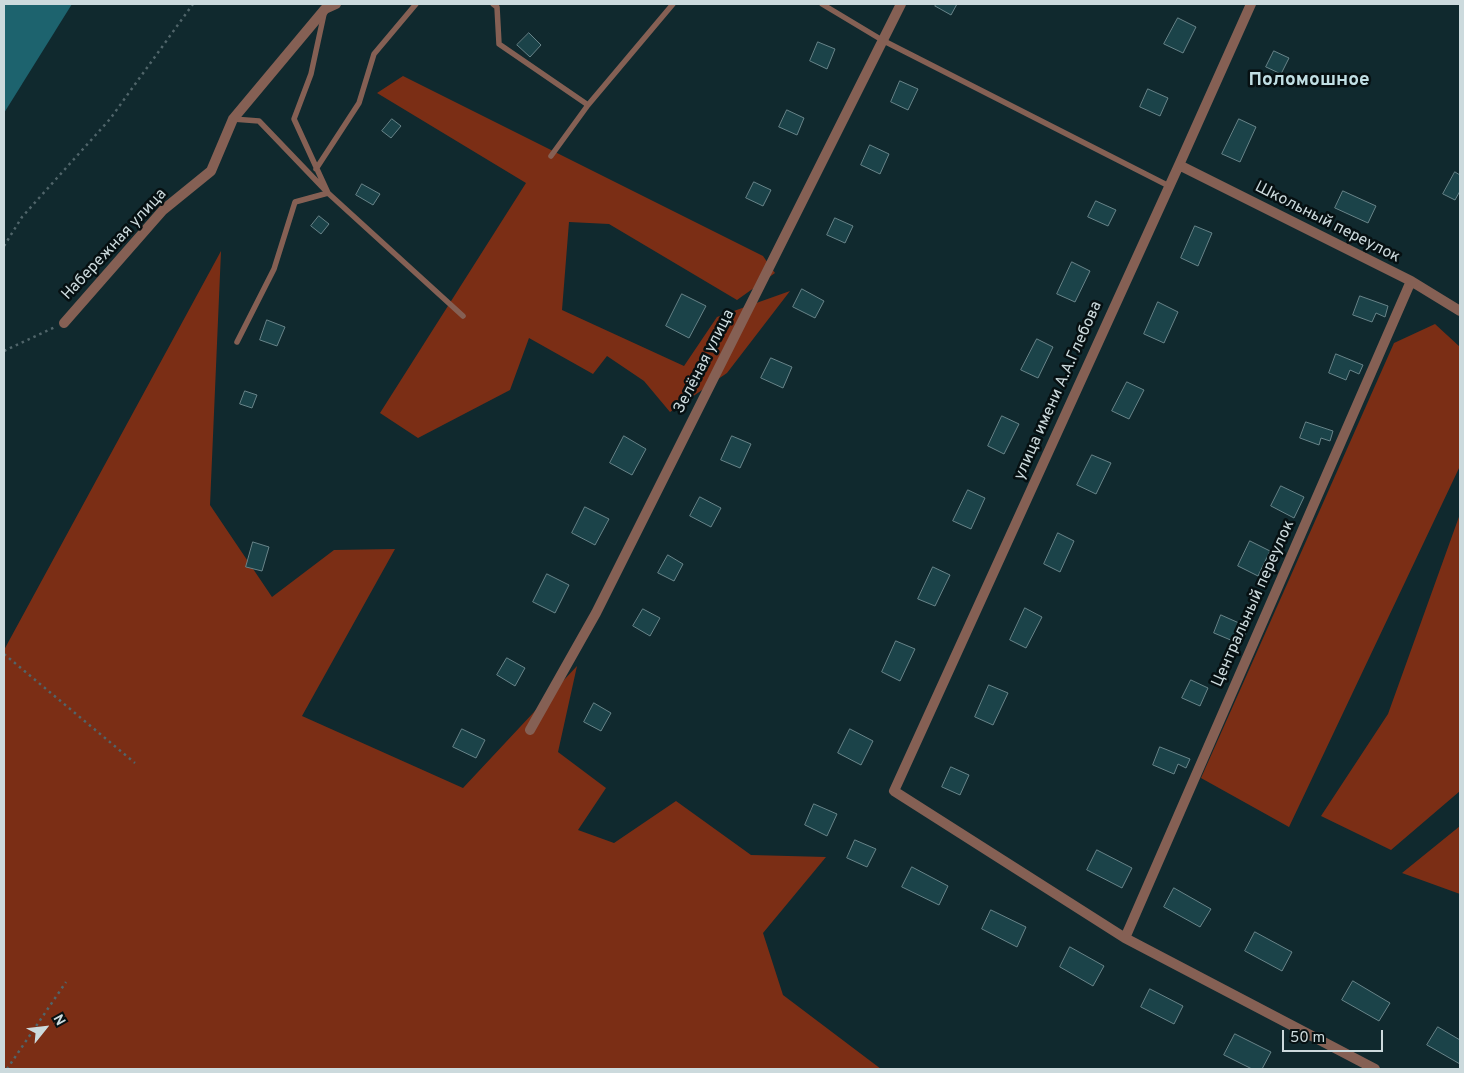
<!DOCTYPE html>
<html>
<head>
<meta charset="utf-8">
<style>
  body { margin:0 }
  #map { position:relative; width:1464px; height:1073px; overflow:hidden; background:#10292e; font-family:Overpass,sans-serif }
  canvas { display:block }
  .frame { position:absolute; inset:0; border:5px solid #ccdadd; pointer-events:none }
  .north { position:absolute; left:20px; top:1003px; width:50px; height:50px; -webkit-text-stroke:4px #061012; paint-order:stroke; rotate:61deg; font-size:14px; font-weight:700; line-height:20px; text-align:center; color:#ccdadd }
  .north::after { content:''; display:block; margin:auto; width:18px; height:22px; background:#ccdadd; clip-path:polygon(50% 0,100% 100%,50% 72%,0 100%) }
  .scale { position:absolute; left:1282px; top:1030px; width:101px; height:22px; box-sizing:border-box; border:2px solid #ccdadd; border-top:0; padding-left:6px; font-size:15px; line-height:18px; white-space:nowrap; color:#ccdadd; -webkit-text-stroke:4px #061012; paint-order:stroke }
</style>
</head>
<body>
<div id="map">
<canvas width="1464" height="1073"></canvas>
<div class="frame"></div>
<div class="north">N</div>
<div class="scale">50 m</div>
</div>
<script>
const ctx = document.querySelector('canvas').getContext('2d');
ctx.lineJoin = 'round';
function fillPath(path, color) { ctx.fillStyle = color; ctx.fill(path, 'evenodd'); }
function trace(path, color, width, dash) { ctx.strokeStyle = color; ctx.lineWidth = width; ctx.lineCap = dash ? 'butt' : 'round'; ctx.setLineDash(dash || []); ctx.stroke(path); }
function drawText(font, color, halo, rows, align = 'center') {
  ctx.font = font + ' Overpass,sans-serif'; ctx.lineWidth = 5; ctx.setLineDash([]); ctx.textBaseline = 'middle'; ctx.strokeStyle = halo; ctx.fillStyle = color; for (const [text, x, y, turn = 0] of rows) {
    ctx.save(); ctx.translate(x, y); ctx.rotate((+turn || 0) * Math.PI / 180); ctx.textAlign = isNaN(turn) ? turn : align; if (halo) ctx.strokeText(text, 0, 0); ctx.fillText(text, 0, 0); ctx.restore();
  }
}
const green = new Path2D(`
  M403 76 763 256 775 273 737 300 609 224 569 222 562 310 684 366 717 317 790 291 727 373 670 412 644 381 607 356 593 374 529 338 510 390 418 438 380 413 526 183 377 93Z
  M221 251 210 505 272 597 334 550 395 549 302 716 463 788 577 666 558 752 606 788 578 830 614 843 676 801 751 855 826 857 763 933 783 995 881 1069H4V650Z
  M1435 324 1460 347V466L1289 827 1201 778 1394 343Z
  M1460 514V791L1391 850 1321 816 1388 714Z
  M1460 826V894L1402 873Z`);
const water = new Path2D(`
  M4 4H72L4 113Z`);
const building = new Path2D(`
  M937 4H957L951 15 935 6Z
  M1178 18 1196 27 1183 53 1164 44Z
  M529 33 541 45 530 57 517 45Z
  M818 42 835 49 827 69 810 61Z
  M1274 51 1289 58 1281 74 1266 67Z
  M900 81 918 89 908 110 891 102Z
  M1148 89 1168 98 1160 116 1140 107Z
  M787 110 804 118 797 135 779 127Z
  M392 119 401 126 391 138 382 131Z
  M1239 119 1256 127 1240 162 1222 154Z
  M870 145 889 154 880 174 861 165Z
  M1455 172 1460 175V191L1455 200 1443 194Z
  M754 182 771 190 763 206 746 198Z
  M362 184 380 194 373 205 356 195Z
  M1343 191 1376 206 1368 223 1335 208Z
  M1096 201 1116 210 1108 226 1088 217Z
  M319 216 329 224 321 234 311 226Z
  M835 218 853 226 845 243 827 235Z
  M1195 226 1212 233 1198 266 1181 258Z
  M1072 262 1090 271 1075 302 1057 294Z
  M802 289 824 301 815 318 793 307Z
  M682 294 706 306 689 338 666 326Z
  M1360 296 1388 306 1385 317 1376 313 1372 322 1353 315Z
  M1158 302 1178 312 1164 343 1144 334Z
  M267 320 285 327 277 346 260 340Z
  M1037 339 1053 347 1038 378 1021 370Z
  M1336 354 1363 365 1359 374 1350 370 1346 380 1329 373Z
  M771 358 792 367 783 388 761 378Z
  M1127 382 1144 390 1129 419 1112 411Z
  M245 391 257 395 252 408 240 404Z
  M1002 416 1019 424 1004 454 988 446Z
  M1306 422 1333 431 1330 441 1321 438 1319 445 1300 438Z
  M624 436 646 449 632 475 610 463Z
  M732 436 751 444 740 468 721 460Z
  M1092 455 1111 463 1096 494 1077 485Z
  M1281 486 1304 497 1294 518 1271 506Z
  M968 490 985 498 971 529 953 521Z
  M700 497 721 508 711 527 690 516Z
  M585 507 609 519 595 545 572 533Z
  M1058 533 1074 541 1060 572 1044 564Z
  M1250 541 1270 551 1258 576 1238 566Z
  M253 542 269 547 262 571 246 567Z
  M668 555 683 564 674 581 658 573Z
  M933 567 950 575 935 606 918 599Z
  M547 574 569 585 555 613 533 602Z
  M1025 608 1042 617 1026 648 1010 640Z
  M643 609 660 618 650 636 633 626Z
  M1221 615 1248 627 1244 637 1237 633 1233 641 1214 633Z
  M896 641 915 649 900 681 882 672Z
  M507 658 525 668 515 686 497 675Z
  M1191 680 1208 688 1200 706 1182 698Z
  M989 685 1008 693 993 725 975 717Z
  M594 703 611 713 601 731 584 722Z
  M462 729 485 740 476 758 453 747Z
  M850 729 873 741 861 765 838 753Z
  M1160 747 1190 759 1186 768 1178 764 1174 774 1153 765Z
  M951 767 969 775 960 795 942 787Z
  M814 804 837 814 827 836 805 825Z
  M855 840 876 849 867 867 847 858Z
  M1097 850 1132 868 1122 888 1087 870Z
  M912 867 948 886 939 905 902 887Z
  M1174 888 1211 909 1200 927 1164 907Z
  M991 910 1026 927 1017 947 982 929Z
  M1255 932 1292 952 1282 971 1245 951Z
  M1070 947 1104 966 1093 986 1060 967Z
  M1353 981 1390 1003 1379 1021 1342 1000Z
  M1150 989 1183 1006 1174 1024 1141 1007Z
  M1438 1027 1460 1040V1064L1427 1045Z
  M1235 1034 1271 1052 1262 1069H1252L1224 1055Z`);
const path = new Path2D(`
  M4 246 22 217 110 119 193 4
  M4 351 55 327
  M4 654 135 763
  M7 1069 66 982`);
const lane = new Path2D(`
  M493 4 497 7 499 44 588 105 673 4
  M822 4 882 40 1169 186
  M233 119 259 121 328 193 463 316
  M551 156 588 105
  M316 169 359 103 374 54 416 4
  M237 342 274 269 295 202 328 193 294 119 311 74 324 14`);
const street = new Path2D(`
  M1251 4 1179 165 894 791 1125 938 1375 1069
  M1179 165 1411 281 1460 311
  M64 323 163 210 211 171 233 119 325 9 336 4
  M530 730 596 613 901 4
  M1125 938 1411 281`);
const streetNames = [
  ["Школьный переулок",1327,223,27],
  ["Набережная улица",115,245,-47],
  ["Зелёная улица",705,362,-63],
  ["улица имени А.А.Глебова",1059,391,-66],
  ["Центральный переулок",1254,604,-66]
];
const quarterNames = [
  ["Поломошное",1309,81]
];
fillPath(green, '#7b2e15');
fillPath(water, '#1d636e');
fillPath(building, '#1b4349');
trace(building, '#688489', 1);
trace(path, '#50656a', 2.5, [2.5, 4]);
trace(lane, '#856054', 5.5);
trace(street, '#856054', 10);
drawText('16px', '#ccdadd', '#061012', streetNames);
drawText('bold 19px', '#c1dfe4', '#061012', quarterNames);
</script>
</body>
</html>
